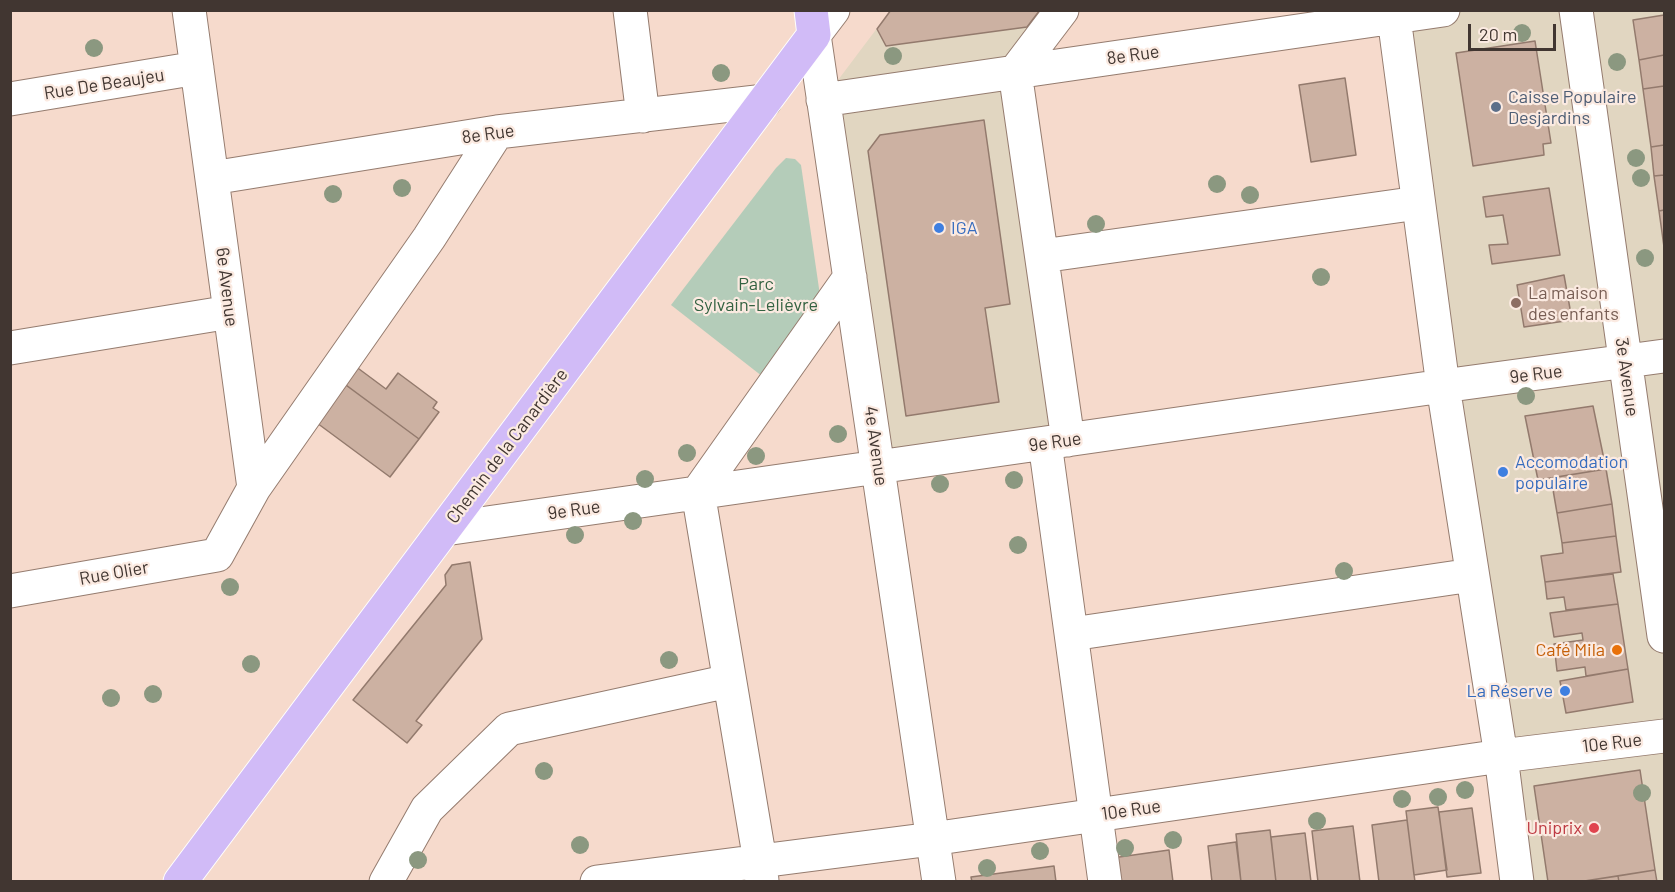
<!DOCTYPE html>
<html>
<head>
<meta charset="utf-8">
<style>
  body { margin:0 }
  #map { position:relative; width:1675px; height:892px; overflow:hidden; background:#f6dacc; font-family:Barlow,sans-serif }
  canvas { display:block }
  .frame { position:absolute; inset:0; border:12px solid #413631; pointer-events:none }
  .scale { position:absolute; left:1468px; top:24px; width:88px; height:27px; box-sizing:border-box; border:3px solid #413631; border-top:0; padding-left:8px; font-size:18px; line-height:21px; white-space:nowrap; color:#413631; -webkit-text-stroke:4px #fbeae1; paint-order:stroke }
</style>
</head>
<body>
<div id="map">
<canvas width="1675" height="892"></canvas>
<div class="frame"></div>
<div class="scale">20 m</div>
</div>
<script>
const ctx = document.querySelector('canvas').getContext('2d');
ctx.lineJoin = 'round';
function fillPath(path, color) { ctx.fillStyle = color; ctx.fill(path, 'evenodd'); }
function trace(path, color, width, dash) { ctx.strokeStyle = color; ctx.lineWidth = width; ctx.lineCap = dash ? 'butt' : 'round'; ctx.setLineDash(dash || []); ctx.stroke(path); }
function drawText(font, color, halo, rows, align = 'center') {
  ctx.font = font + ' Barlow,sans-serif'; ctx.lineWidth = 4.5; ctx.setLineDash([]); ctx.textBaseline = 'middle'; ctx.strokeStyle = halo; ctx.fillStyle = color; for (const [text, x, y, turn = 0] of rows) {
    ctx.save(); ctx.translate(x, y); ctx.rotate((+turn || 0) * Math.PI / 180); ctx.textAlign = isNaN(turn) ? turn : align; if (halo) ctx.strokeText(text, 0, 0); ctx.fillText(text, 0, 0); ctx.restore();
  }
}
const commercial = new Path2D(`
  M890 11H1062L1015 72 1068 440 879 467 823 100Z
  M1393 11H1664V881H1517Z`);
const green = new Path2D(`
  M786 158 795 159 801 165 822 309 767 380 671 305 776 168Z`);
const building = new Path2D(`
  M891 10H1040L1027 27 886 46 877 29Z
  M1664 15V55L1639 60 1633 20Z
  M1535 41 1551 143 1543 144 1544 155 1473 166 1456 53Z
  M1664 55V86L1643 89 1639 60Z
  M1345 78 1356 155 1311 162 1299 85Z
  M1664 86V145L1651 147 1643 89Z
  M984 120 1010 304 985 308 999 402 906 416 868 151 880 135Z
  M1664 145V175L1654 176 1651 147Z
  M1664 175V210L1659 211 1654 176Z
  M1549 188 1560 255 1492 264 1489 245 1508 244 1503 215 1486 217 1483 197Z
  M1664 210V247L1659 211Z
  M1564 275 1572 320 1524 327 1517 285Z
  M351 363 386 389 398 373 437 402 433 408 439 412 419 439 339 380Z
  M346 385 419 439 390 477 317 423Z
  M1593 406 1606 469 1538 480 1525 416Z
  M1606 469 1612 504 1557 513 1551 478Z
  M1612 504 1616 536 1562 543 1557 513Z
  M1616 536 1621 572 1545 582 1541 556 1563 553 1562 543Z
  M470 562 482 639 416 721 422 725 407 743 353 700 446 585 445 575 452 565Z
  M1613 574 1618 604 1566 610 1564 597 1547 599 1545 582Z
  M1618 604 1628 669 1586 676 1585 667 1557 671 1554 644 1583 640 1582 633 1554 637 1550 613Z
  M1628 669 1633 702 1566 713 1560 681Z
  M1640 770 1655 870 1578 882H1548L1534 786Z
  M1438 807 1447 870 1414 875 1406 811Z
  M1472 808 1481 873 1447 877 1439 812Z
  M1407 820 1415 882H1379L1372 825Z
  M1353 826 1360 882H1318L1312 831Z
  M1270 830 1276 882H1241L1236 834Z
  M1305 833 1311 882H1276L1271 837Z
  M1236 842 1241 882H1212L1208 846Z
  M1169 850 1173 882H1108L1105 859Z
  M1054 866 1056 882H972L971 877Z
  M1655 870 1657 882H1619L1618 876Z
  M1618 876 1619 882H1578Z`);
const minor = new Path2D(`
  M630 10 643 116
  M833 10 814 35 939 882
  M1062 10 1015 72 1068 440
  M1393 10 1443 386 1501 756 1517 882
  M1576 10 1664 636
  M10 99 197 68
  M823 100 1443 10
  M212 178 497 132 765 101
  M1042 256 1418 203
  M10 348 230 312
  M1045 443 1105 882
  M254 488 429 238 497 132
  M445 529 1443 386 1664 356
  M10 591 217 555 254 488 189 10
  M1072 634 1472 575
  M762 881 760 861 698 492 850 277
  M386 882 427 809 509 729 729 681
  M597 882 932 839 1501 756 1664 736`);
const major = new Path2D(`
  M180 882 814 35 811 10`);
const trees = [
  [1522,33],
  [94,48],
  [893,56],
  [1617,62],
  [721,73],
  [1636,158],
  [1641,178],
  [1217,184],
  [402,188],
  [333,194],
  [1250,195],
  [1096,224],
  [1645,258],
  [1321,277],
  [1526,396],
  [838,434],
  [687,453],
  [756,456],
  [645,479],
  [1014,480],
  [940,484],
  [633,521],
  [575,535],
  [1018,545],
  [1344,571],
  [230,587],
  [669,660],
  [251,664],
  [153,694],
  [111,698],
  [544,771],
  [1465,790],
  [1642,793],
  [1438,797],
  [1402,799],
  [1317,821],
  [1173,840],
  [580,845],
  [1125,848],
  [1040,851],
  [418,860],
  [987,868]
];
const markers = [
  [1496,107,6,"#5c6f8a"],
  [939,228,6,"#3f7fe0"],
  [1516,303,6,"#8d6e63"],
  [1503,472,6,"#3f7fe0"],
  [1617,650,6,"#e8710a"],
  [1565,691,6,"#3f7fe0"],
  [1594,828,6,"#e0444e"]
];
const streetNames = [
  ["8e Rue",1133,55,-8],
  ["Rue De Beaujeu",104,84,-9],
  ["8e Rue",488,134,-8],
  ["6e Avenue",227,287,83],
  ["9e Rue",1536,374,-7],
  ["3e Avenue",1627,377,82],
  ["9e Rue",1055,442,-8],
  ["Chemin de la Canardière",507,446,-53],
  ["4e Avenue",876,446,82],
  ["9e Rue",574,510,-8],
  ["Rue Olier",114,573,-10],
  ["10e Rue",1612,743,-7],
  ["10e Rue",1131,810,-8]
];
const serviceNames = [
  ["Caisse Populaire",1508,97],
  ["Desjardins",1508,118]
];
const shopNames = [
  ["IGA",951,228],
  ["Accomodation",1515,462],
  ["populaire",1515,483],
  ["La Réserve",1553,691,"right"]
];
const parkNames = [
  ["Parc",756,284],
  ["Sylvain-Lelièvre",756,305]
];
const educationNames = [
  ["La maison",1528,293],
  ["des enfants",1528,314]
];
const foodNames = [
  ["Café Mila",1605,650]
];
const healthNames = [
  ["Uniprix",1582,828]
];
fillPath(commercial, '#e1d6c1');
fillPath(green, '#b4ccb9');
fillPath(building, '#ccb1a2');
trace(building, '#937a6d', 1.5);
trace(minor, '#957c6f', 35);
trace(major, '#fff', 35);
trace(minor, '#fff', 33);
trace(major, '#d1bbf7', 33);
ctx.fillStyle = '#8b9880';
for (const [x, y] of trees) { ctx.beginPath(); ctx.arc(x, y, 9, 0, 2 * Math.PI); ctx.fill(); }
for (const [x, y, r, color] of markers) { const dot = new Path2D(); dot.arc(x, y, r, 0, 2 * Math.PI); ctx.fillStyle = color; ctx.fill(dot); trace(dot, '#fbeae1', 2); }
drawText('18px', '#413631', '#fbeae1', streetNames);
drawText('18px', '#4e5e75', '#fbeae1', serviceNames, 'left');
drawText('18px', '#366cbe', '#fbeae1', shopNames, 'left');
drawText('18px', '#336241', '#fbeae1', parkNames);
drawText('18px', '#785e54', '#fbeae1', educationNames, 'left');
drawText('18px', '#c56008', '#fbeae1', foodNames, 'right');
drawText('18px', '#be3a42', '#fbeae1', healthNames, 'right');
</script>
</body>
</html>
